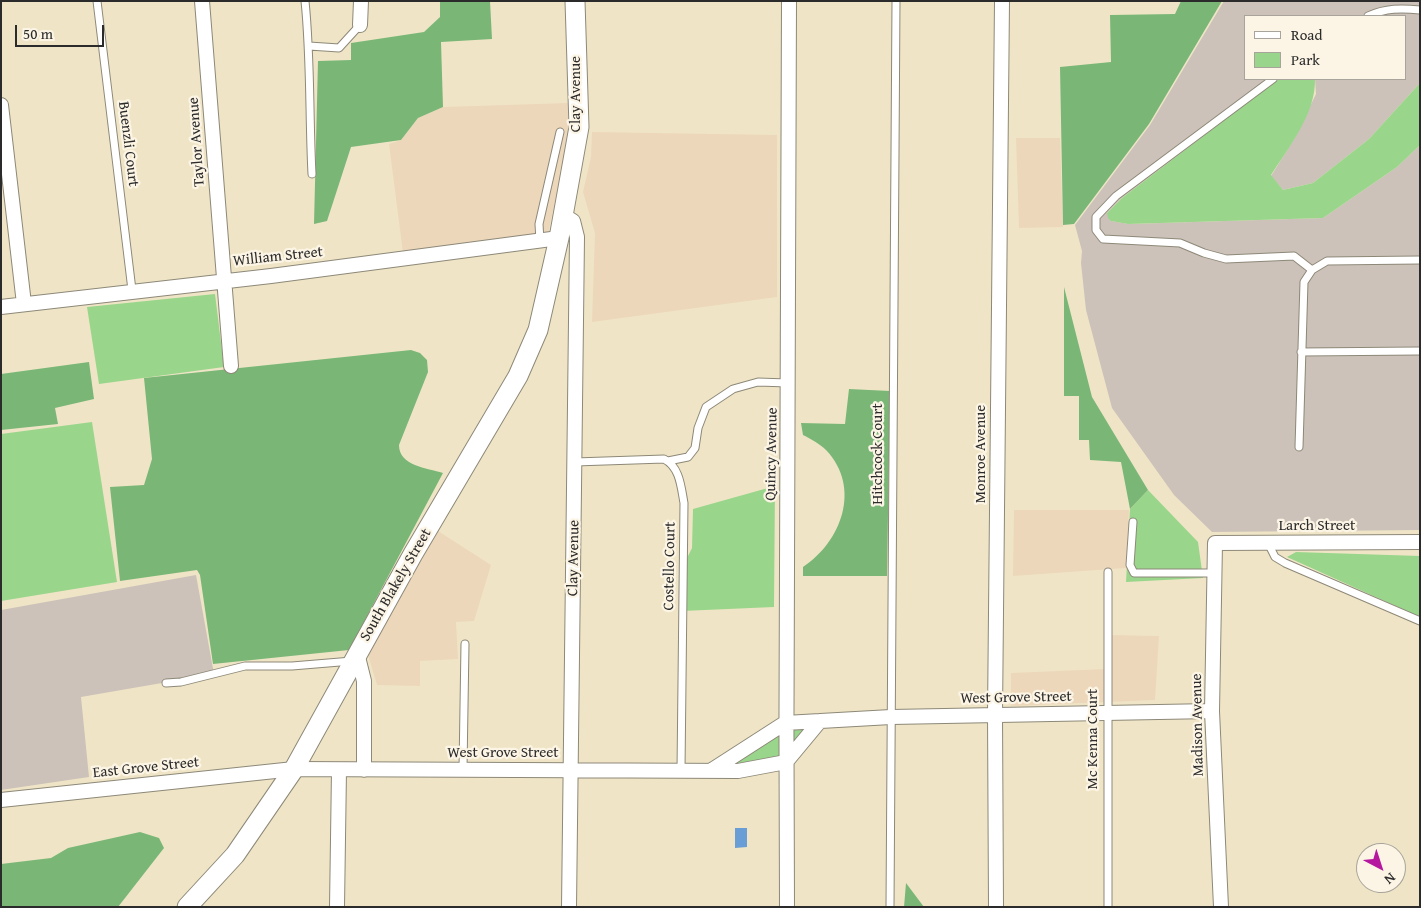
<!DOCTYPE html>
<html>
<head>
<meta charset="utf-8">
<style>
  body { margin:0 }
  #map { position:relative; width:1421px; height:908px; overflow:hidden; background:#efe5c6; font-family:"Gentium Book Plus",serif }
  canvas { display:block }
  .frame { position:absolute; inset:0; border:2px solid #2b2b2b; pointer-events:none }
  .legend { position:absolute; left:1244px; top:15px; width:162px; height:65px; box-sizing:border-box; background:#fcf5e5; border:1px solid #a8a49b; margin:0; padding:6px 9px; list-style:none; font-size:15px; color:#2b2b2b }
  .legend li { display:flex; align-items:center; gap:10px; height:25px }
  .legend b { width:25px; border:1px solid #a8a49b }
  .north { position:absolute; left:1356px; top:843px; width:50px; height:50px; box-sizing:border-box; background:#fcf5e5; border:1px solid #a8a49b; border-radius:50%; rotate:140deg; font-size:14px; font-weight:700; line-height:20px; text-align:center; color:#2b2b2b }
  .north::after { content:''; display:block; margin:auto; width:18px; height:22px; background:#b5179e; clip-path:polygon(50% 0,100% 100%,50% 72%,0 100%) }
  .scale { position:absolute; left:15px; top:25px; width:89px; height:22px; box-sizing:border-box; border:2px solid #2b2b2b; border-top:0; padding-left:6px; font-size:15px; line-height:18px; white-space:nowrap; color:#2b2b2b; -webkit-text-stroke:4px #fcf5e5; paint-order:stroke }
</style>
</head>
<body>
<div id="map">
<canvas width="1421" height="908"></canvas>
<div class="frame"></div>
<ul class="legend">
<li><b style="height:6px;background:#fff"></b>Road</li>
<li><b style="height:14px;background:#99d68b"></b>Park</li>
</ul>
<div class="north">N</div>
<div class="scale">50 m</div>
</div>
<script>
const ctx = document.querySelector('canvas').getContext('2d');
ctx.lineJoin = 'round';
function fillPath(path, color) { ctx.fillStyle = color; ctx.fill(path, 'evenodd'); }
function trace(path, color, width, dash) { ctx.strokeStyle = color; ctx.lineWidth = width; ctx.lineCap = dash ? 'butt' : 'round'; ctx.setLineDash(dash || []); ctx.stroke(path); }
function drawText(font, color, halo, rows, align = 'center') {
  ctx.font = font + ' "Gentium Book Plus",serif'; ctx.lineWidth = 4.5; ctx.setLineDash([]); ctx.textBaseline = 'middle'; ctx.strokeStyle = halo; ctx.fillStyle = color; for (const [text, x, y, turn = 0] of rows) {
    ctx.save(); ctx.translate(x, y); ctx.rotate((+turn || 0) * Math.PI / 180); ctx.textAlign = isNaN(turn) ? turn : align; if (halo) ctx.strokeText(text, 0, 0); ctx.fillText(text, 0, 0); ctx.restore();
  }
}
const built = new Path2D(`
  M568 103V142L548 234 403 253 389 144 401 140 418 118 443 107Z
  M592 132 777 135V297L592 322 595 233 583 192 591 157Z
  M1016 138H1060L1063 227 1019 228Z
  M1014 510H1129L1126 568 1013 576Z
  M438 531 491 565 474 621 456 622 458 659 420 661V686L377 685 368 655Z
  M1108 635 1159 636 1155 700 1011 706V673L1105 669Z`);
const industrial = new Path2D(`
  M1224 1H1420V83L1369 139 1313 183 1283 190 1271 176 1294 139 1316 94 1315 79H1405V16H1245V79H1278L1122 198 1107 213 1111 221 1129 224 1323 218 1397 167 1420 145V530L1212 532 1174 495 1112 408 1086 310 1081 263 1082 251 1075 225 1150 125Z
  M196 575 214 674 81 697 89 777 1 790V610Z`);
const green = new Path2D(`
  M1278 79H1315C1316 113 1289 147 1271 175L1283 190 1313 183 1369 139 1420 83V145L1397 167 1323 218 1128 224 1111 221 1108 218 1107 213 1122 198Z
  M215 294 224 367 99 384 87 307Z
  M92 422 117 582 1 601V434Z
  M775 486 774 607 682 611 686 560 692 548 693 509Z
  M1148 490 1198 542 1203 578 1126 582 1130 509Z
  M1296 552 1420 556V617L1287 557Z
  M820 721 786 762 712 770 785 723Z`);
const forest = new Path2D(`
  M440 1H490L492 39 441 42 443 107 418 118 401 140 351 147 327 221 314 224 318 61 351 60V43L424 32 440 17Z
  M1181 1H1222L1149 124 1074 224 1063 225 1060 67 1111 62 1110 15 1175 14Z
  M1064 287 1092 397 1148 490 1130 509 1121 462 1090 460 1089 440H1079V396H1064Z
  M411 350 420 353 427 360 428 372 399 445C399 466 427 468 443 473L349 650 213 664 200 575 197 570 120 581 110 487 144 485 152 459 144 378Z
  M89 362 94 399 55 408 58 424 1 430V374Z
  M849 389 890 391 887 576H803V567C841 542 862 488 826 450 820 444 811 439 803 435L801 423 845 424Z
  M140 832 159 838 164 848 118 907H1V864L51 858 68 848Z
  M906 883 924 907H904Z`);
const water = new Path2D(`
  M735 828H747V847L735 848Z`);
const lane = new Path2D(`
  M97 1 132 290
  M305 1C311 59 309 116 312 174
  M1368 16C1386 8 1401 8 1420 10
  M309 46 339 48 360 25
  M1273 79 1116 196 1096 217V230L1103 239 1180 243 1204 253 1226 259 1294 256 1312 270
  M540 241 539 224 560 132
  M1301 352 1420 351
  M1299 447 1304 282 1312 270 1327 261 1420 260
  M668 461 688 457 695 448 698 428 706 407 733 389 758 382 788 383
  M575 462 664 459C680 467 681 487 684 503L681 770
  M1133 522 1130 565 1134 573H1215
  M1268 543 1275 557 1285 563 1420 621
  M1108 572V907
  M166 683 181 682 245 666H292L352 661
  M463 769 465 644
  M890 907 896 1`);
const street = new Path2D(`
  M202 1 231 366
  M360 25 361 1
  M1 105 24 304
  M563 215 573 221 577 237 569 907
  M1 307 271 276 559 238
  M357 653 364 681V770
  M712 770 785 723 891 717 1212 711
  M1 800 294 769 738 771 786 762 820 721
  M337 907 339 770
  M787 907C785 605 789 303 789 1
  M996 907 995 714 1002 1
  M1221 907 1212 711 1215 543 1420 542`);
const secondary = new Path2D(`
  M187 907 235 855 294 769 413 554 518 376 538 330 559 238 579 127 575 1`);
const streetNames = [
  ["Clay Avenue",576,94,-90],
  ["Taylor Avenue",197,142,-94],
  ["Buenzli Court",128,144,83],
  ["William Street",278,257,-6],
  ["Quincy Avenue",772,454,-89],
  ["Hitchcock Court",878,454,-90],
  ["Monroe Avenue",981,454,-90],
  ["Larch Street",1317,526],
  ["Clay Avenue",574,558,-89],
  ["Costello Court",670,566,-89],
  ["South Blakely Street",396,585,-60],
  ["West Grove Street",1016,698,-1],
  ["Madison Avenue",1198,725,-91],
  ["Mc Kenna Court",1093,739,-90],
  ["West Grove Street",503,753],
  ["East Grove Street",146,768,-6]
];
fillPath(built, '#edd7bb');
fillPath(industrial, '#ccc2b9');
fillPath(green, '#99d68b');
fillPath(forest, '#7ab777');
fillPath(water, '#689ed5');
trace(lane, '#8d8878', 9);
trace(street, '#8d8878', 16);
trace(secondary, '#8d8878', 21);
trace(lane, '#fff', 7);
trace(street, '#fff', 14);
trace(secondary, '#fff', 19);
drawText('15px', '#2b2b2b', '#fcf5e5', streetNames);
</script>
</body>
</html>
